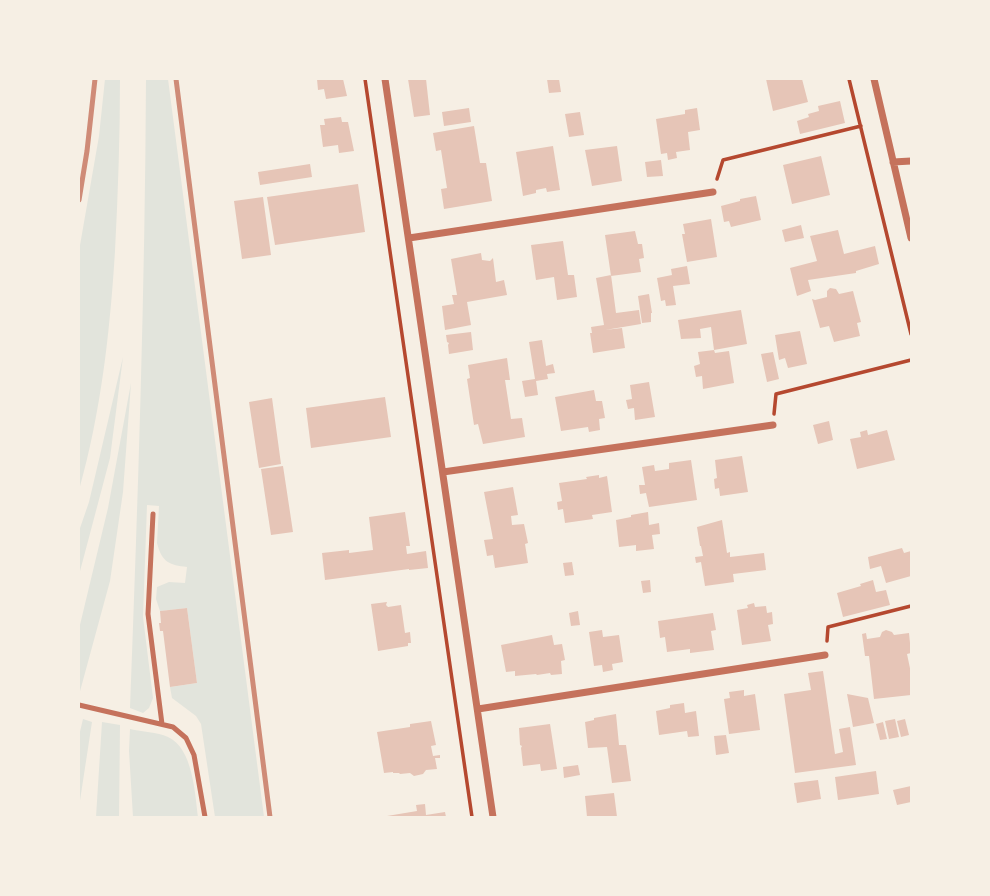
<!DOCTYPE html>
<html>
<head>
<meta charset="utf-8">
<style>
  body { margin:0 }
  #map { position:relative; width:990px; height:896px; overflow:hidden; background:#f6efe4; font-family:Montserrat,sans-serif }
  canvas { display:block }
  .frame { position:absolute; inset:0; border:80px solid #f6efe4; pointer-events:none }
</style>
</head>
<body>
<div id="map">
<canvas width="990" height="896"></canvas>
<div class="frame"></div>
</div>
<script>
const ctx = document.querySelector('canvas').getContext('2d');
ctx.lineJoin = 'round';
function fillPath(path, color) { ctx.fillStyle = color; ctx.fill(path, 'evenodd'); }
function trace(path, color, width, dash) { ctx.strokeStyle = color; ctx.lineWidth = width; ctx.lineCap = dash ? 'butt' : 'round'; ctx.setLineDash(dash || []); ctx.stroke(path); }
const green = new Path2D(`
  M105 79H120C120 136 118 193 115 251 110 332 101 412 79 490V251L99 136Z
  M146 79H168L264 817H215L201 724 196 716 172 698 170 687 197 683 187 608 160 611 156 599 157 587 169 582 185 583 187 567C170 565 162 563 157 543L159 506 147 505 143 617 153 698 149 708 143 713 130 708C138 499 145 289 146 79Z
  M123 357 110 458 79 575V531L89 502Z
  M131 383 123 492 110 581 79 695V629L108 508Z
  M83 719 92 722 79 807V736Z
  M102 722 120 725 119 817H96Z
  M130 729C142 732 157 732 168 737 193 748 195 794 198 817H133L129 751Z`);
const building = new Path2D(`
  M317 79H343L347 96 326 99 324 89 318 90Z
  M408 79H426L430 115 414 117Z
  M547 79H559L561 92 549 93Z
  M766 79H802L808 102 773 111Z
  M840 101 845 123 800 134 797 121 809 117 808 114 819 111 818 106Z
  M469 108 471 122 444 126 442 112Z
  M697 108 700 130 688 132 690 150 676 152 677 158 668 160 667 153 661 154 656 119 685 114V110Z
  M580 112 584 135 569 137 565 114Z
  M341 117 342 122H348L354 151 339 153 338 145 323 147 320 125H325L324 119Z
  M474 126 480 163H486L492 201 444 209 441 189 447 188 441 150 436 151 433 133Z
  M553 146 560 190 547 192 546 188 536 190V193L523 196 516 152Z
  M617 146 622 181 592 186 585 150Z
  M821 156 830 195 792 204 783 165Z
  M661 160 663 176 647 177 645 162Z
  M310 164 312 177 260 185 258 172Z
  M358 184 365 232 275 245 267 197Z
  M756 196 761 220 731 227 729 221 724 222 721 206 740 201V199Z
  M263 197 271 255 242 259 234 201Z
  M711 219 717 257 687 262 682 234H685L683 224Z
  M801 225 804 238 785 242 782 230Z
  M838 230 844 254 875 246 879 264 856 271V273L808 280 811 291 797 296 790 268 817 261 810 236Z
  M635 231 638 244H642L644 258 639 259 641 272 611 276 605 235Z
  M563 241 568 275H574L577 297 557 300 554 277 536 280 531 245Z
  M481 253 482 260 490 261 493 258 496 282 504 280 507 295 467 302 471 325 445 330 442 306 454 304 452 295H457L451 259Z
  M687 266 690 284 673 286 676 305 666 306 665 300 661 301 657 278 672 275 671 269Z
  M611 275 616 313 639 310 641 324 605 330 622 328 625 348 593 353 590 333H592L591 327 604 325 596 278Z
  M830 288 836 289 839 294 853 291 861 322 857 323 860 336 834 342 829 326 820 328 812 299 815 300 827 297V291Z
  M649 294 652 313H651V322L642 323 638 296Z
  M741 310 747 344 714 350 711 327 700 329 701 338 681 339 678 320Z
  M800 331 807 364 788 368 785 358 779 360 775 335Z
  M471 332 473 350 449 354 448 345 449 343 447 342 446 335Z
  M542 340 546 366 553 364 555 373 547 374 548 379 536 381 538 395 525 397 522 381 535 379 529 342Z
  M714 350 715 353 729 351 734 383 703 389 702 376 696 377 694 366 700 364 698 352Z
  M773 352 779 379 767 382 761 354Z
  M507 358 510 380H505L511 419 522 418 525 437 483 444 478 424 474 425 467 379 470 378 468 365Z
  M649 382 655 417 635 420 634 408 628 409 626 400 632 399 630 385Z
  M594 390 596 401H602L605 418 599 419 600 430 589 432 588 427 561 431 555 397Z
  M385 397 391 437 311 448 306 408Z
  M272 398 281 464 259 468 249 402Z
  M829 421 833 440 818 444 813 425Z
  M867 430 868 435 887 430 895 460 857 469 850 439 861 437 860 432Z
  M742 456 748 492 720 496 719 488 715 489 714 479 717 478 715 460Z
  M691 460 697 500 649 507 646 493 640 494 639 485H645L642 467 654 465 655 471 669 469V463Z
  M283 466 293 532 271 535 261 469Z
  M599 475V478L607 476 612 512 592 515 593 519 565 523 563 509 558 510 557 502 562 501 559 483 587 479 586 477Z
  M513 487 518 515 511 516 512 525 524 524 528 543 525 544 528 563 495 568 493 555 487 556 484 540 493 539 484 492Z
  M405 512 410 546H406L407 554 426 551 428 568 409 570V569L325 580 322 553 349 550V553L373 550 369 517Z
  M648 512 649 525 659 523 660 534 652 535 654 549 636 551V545L619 547 616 520 631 517V515Z
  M722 520 727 553 730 552V557L764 553 766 570 733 574 734 582 705 586 701 562 696 563 695 557 703 556 701 546H700L697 527Z
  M902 548 904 553 911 551V576L886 583 881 566 870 569 868 557Z
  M572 562 574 575 565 576 563 563Z
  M650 580 651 592 643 593 641 581Z
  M873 580 876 592 886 590 890 605 843 617 837 593 861 586 860 584Z
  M387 602 386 605 388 607 401 605 405 633 410 632 411 643H408V646L378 651 371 604Z
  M754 603 755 607 766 606 767 613 772 612 773 624 768 625 771 641 742 645 737 610 748 608 747 605Z
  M187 608 197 683 170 687 163 631H160L159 623H161L160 611Z
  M578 611 580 625 571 626 569 613Z
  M713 613 716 630 711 631 714 650 690 653V649L667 652 665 637 660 638 658 621Z
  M602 630 603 637 619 635 623 662 612 664 613 670 603 672 602 665 594 666 589 632Z
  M886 630 892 632 894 635 909 633 911 653 907 654 911 673V695L874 699 869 656H865L862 634 866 633 867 639 880 637 882 632Z
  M552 635 554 645 562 644 565 660 561 661 562 674 551 675 550 673 537 675 536 674 515 676V671L506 672 501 645Z
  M823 671 835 754 843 752 839 729 850 727 856 765 795 773 784 694 811 690 808 673Z
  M744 690V696L755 694 760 730 729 734 724 699 730 698 729 692Z
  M847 694 868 698 874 723 853 727Z
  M684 703 685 713 696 711 699 736 688 737 687 731 659 735 656 711 670 708V705Z
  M616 714 619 745H626L631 781 612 783 607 747 588 748 585 722 594 720V718Z
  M895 719 899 737 889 739 885 721Z
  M905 719 909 735 901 737 897 721Z
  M431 721 436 745 431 746 433 756 440 755V758H435L437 769 426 770 423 774 414 776 410 773 400 774 399 773H393V772L384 773 377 732 410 727V724Z
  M883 722 887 739 880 740 876 724Z
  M550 724 557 769 541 771 540 764 523 766 521 748 522 746 520 745 519 728Z
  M726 735 729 753 716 755 714 736Z
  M578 765 580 775 564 778 563 767Z
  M876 771 879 794 838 800 835 777Z
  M818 780 821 799 797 803 794 783Z
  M911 786V802L897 805 893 790Z
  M614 793 617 817H587L585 796Z
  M425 804 426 815 445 812 446 817H387V816L417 811 416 805Z`);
const path = new Path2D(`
  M365 79 472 817
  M849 79 911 334
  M717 179 723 160 861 126
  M774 414 776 394 911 360
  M827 641 828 627 911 606`);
const service = new Path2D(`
  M153 514 148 614 162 724
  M79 705 173 727 186 738 194 755 205 817`);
const minor = new Path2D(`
  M385 79 493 817
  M874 79 911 238
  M893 162 911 161
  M409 238 713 192
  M443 472 773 425
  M478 709 825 655`);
const rail = new Path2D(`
  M176 79 270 817
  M79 200 87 151 95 79`);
fillPath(green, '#e2e4dc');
fillPath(building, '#e6c5b7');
trace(path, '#b5482f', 3.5);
trace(service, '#c5725c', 5);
trace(minor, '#c5725c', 7);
trace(rail, '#cf8b77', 5);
</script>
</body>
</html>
